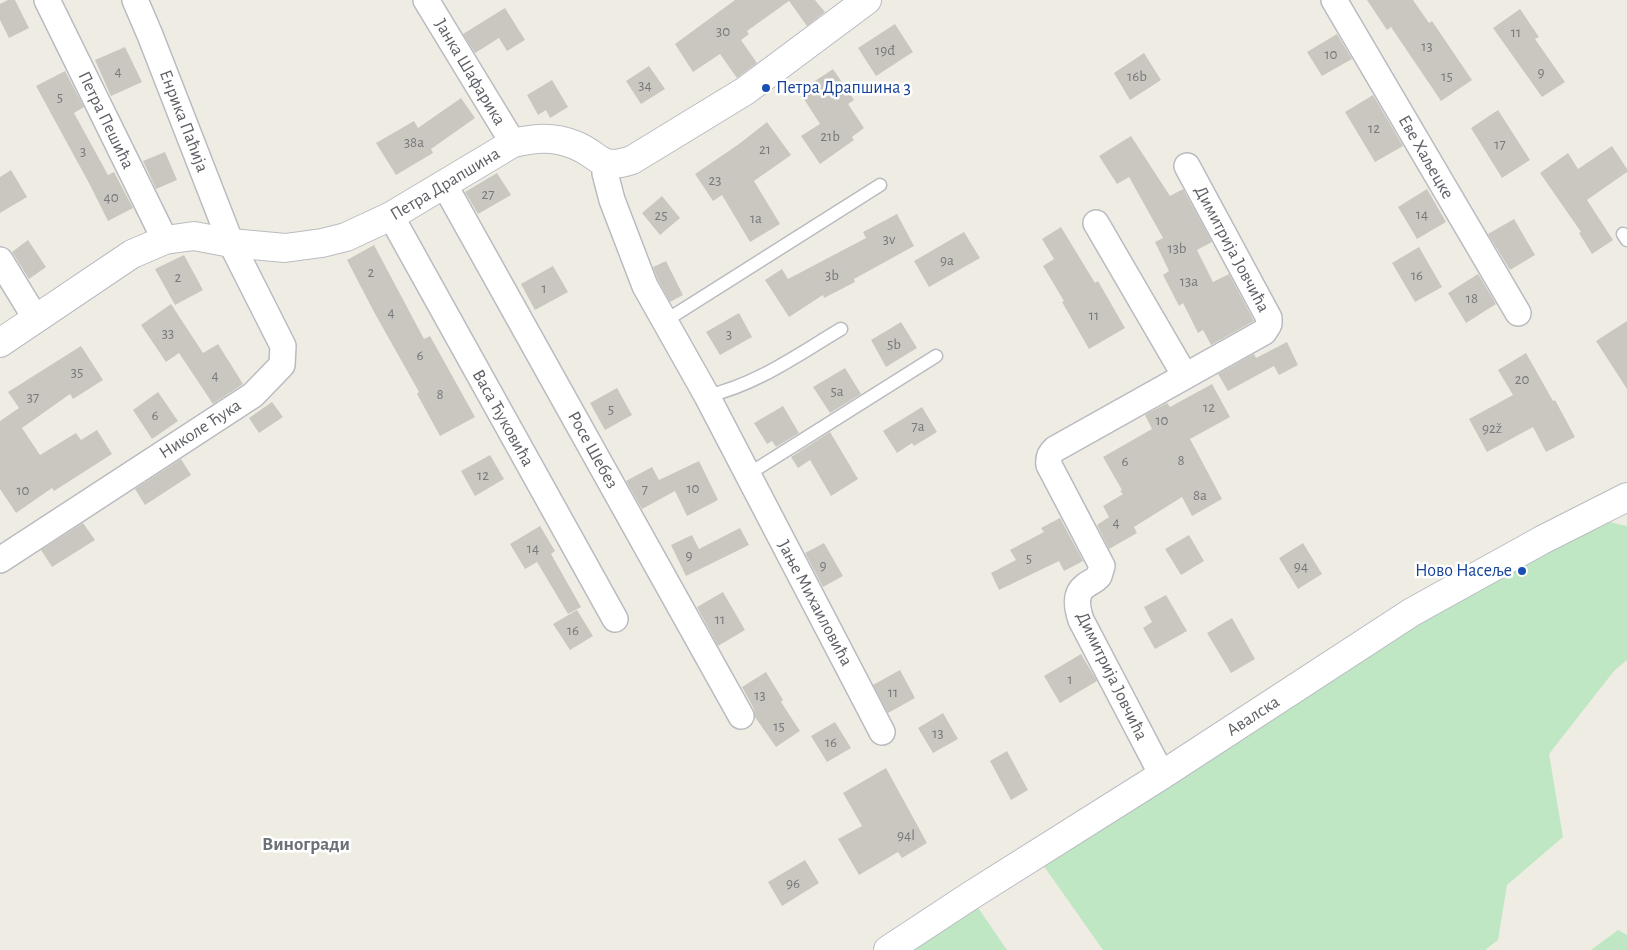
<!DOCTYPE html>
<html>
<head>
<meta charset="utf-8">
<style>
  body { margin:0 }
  canvas { display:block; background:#efede3 }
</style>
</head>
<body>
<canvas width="1627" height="950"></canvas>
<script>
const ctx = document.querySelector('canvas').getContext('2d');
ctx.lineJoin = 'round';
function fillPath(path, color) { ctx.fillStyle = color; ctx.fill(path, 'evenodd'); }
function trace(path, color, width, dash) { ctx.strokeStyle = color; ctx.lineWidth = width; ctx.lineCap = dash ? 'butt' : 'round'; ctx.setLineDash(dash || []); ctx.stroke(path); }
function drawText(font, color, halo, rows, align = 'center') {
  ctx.font = font + ' "Alegreya Sans",sans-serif'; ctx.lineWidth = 5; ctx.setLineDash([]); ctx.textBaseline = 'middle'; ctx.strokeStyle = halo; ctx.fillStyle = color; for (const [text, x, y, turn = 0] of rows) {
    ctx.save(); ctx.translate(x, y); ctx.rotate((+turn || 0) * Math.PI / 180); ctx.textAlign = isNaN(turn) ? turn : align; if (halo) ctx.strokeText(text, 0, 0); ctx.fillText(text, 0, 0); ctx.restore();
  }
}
const green = new Path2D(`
  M1587 517 1627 526V660L1614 671 1549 754 1563 837 1507 885 1498 940 1485 950H1103L1036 855Z
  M970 896 1007 950H888Z
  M1618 930 1627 935V950H1591Z`);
const building = new Path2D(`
  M8 0H15L29 28 9 38 0 20V4Z
  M735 0H815L825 12 807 26 789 1 747 31 749 34 741 40 757 63 737 78 720 54 693 72 675 44Z
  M1367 0H1413L1429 23 1432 21 1472 80 1441 101 1391 27 1387 30Z
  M505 8 525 40 507 51 499 38 475 53 463 34Z
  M1520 9 1539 37 1535 39 1565 82 1542 97 1493 28Z
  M895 24 913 52 876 76 858 48Z
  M1337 34 1352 59 1322 76 1307 52Z
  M125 47 142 82 111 96 95 60Z
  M1144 53 1161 80 1130 100 1114 73Z
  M649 66 665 89 641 104 626 81Z
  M833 69 854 100 848 104 864 128 852 137 854 140 820 164 801 136 820 124 802 96 815 87 812 83Z
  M65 71 84 107 74 113 108 175 114 172 133 208 108 221 90 185 36 86Z
  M552 80 568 107 550 118 546 110 538 115 527 95Z
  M1373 95 1403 146 1375 162 1345 112Z
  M461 98 475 118 431 149 433 153 396 175 376 143 414 121 418 128Z
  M1498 110 1530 160 1502 178 1471 128Z
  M767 122 791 155 754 181 780 224 750 242 722 195 713 201 695 174 739 144Z
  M1131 136 1170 196 1183 189 1212 242 1197 250 1213 282 1229 274 1254 321 1211 345 1203 330 1198 333 1183 303 1179 306 1163 275 1169 271 1155 242 1163 238 1129 177 1117 184 1099 156Z
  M1612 146 1627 169V172L1587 200 1613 240 1592 254 1579 233 1581 232 1540 173 1568 153 1578 169Z
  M165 152 177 180 156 189 143 161Z
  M11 170 27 197 0 213V177Z
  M497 173 511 195 478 214 465 192Z
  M1427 189 1446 222 1417 239 1398 207Z
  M662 196 680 218 660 235 642 213Z
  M897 214 914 246 854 279 855 282 824 298 823 295 789 317 765 280 782 269 788 279 866 238 863 232Z
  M1514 219 1535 255 1510 270 1488 234Z
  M1061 227 1095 283 1098 281 1125 328 1089 349 1062 302 1064 301 1043 266 1054 259 1042 239Z
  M964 232 980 258 929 287 914 261Z
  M28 240 46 267 29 279 12 252Z
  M374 245 424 339 430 336 475 417 440 436 417 394 419 392 374 312 347 260Z
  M1419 247 1442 287 1415 302 1392 263Z
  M184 255 203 290 175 305 155 269Z
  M666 261 683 295 670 302 658 280 653 267Z
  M553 266 568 292 535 310 521 284Z
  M1478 274 1496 304 1466 323 1448 293Z
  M171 304 203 353 218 344 243 384 213 404 179 353 166 362 141 325Z
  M739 313 752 337 720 355 706 332Z
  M1627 321V389L1596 341Z
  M901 322 917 348 886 367 871 340Z
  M1287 342 1298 365 1279 375 1274 366 1228 391 1218 374 1254 354 1256 358Z
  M81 346 103 380 73 399 70 394 22 428 40 455 76 433 81 440 97 430 112 454 54 491 52 488 16 513 0 489V421L19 408 8 392Z
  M1526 353 1553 401 1555 400 1575 437 1546 452 1533 427 1487 452 1469 419 1513 395 1498 370Z
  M845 368 861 394 830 413 813 387Z
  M1212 384 1230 417 1190 439 1222 499 1192 516 1182 497 1134 527 1137 533 1109 549 1097 525 1109 517 1103 506 1123 494 1120 491 1122 490 1103 457 1152 429 1145 415 1167 403 1170 407Z
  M617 388 632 415 605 430 590 403Z
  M158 392 178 421 152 439 133 410Z
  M272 402 283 417 259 433 249 418Z
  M783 406 799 433 776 447 772 441 767 444 754 423Z
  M922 407 937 432 914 446 912 443 897 453 883 431Z
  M830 432 858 479 831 496 810 460 798 468 791 457Z
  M490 455 504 479 475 496 461 471Z
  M181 459 191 475 145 505 135 489Z
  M699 461 718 500 687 516 675 491 642 509 626 481 652 467 659 480Z
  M1060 518 1083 561 1064 571 1059 561 999 590 991 573 1016 560 1010 550 1044 532 1041 528Z
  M83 523 95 540 52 567 41 550Z
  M540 526 555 551 551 554 581 607 568 614 537 562 525 569 510 544Z
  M740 528 749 545 686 576 671 545 692 535 699 549Z
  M1189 535 1204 561 1181 575 1165 549Z
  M824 543 843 576 823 587 805 553Z
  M1303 543 1322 574 1298 589 1279 558Z
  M723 592 745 630 718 646 697 607Z
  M1166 595 1187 631 1155 649 1143 628 1152 622 1144 607Z
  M577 610 593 636 570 650 553 624Z
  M1232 618 1255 659 1231 673 1207 633Z
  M1081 654 1097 681 1060 703 1044 676Z
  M900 670 915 698 888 713 873 685Z
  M766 672 783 700 781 702 800 731 776 747 755 717 754 709 742 687Z
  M943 713 958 739 933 753 918 728Z
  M835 722 851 748 827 762 811 736Z
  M1007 751 1028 790 1011 800 990 761Z
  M886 768 927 843 902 858 898 852 859 875 838 839 862 826 843 793Z
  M805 860 819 883 782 906 768 882Z`);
const service = new Path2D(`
  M1623 234 1627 240
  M665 321 880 185
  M707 396C758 384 797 355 841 329
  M747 475 936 356`);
const minor = new Path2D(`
  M47 0 165 240
  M426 0 513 143
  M1334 0 1518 313
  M606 164 605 173 612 200 645 286 707 396 882 732
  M444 184 741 716
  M391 216 615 619
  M1096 223 1185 376
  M0 260 36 319
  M0 560 253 395 282 365 283 346 231 243 150 35 135 0
  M1162 775 1081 620C1077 608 1074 594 1085 586 1090 582 1095 581 1099 576L1102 566 1049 465C1048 458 1049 454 1055 449L1264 332 1269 324V318L1187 166`);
const tertiary = new Path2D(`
  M0 343 132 254 165 240 194 236 231 243 285 248 322 243 346 237 391 216 513 143C535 138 553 136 575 145 602 156 599 171 632 160L745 91 867 0`);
const secondary = new Path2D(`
  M888 950 970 896 1162 775 1412 612 1542 540 1627 497`);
const markers = [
  [766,88,5,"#1a4fb4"],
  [1522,571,5,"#1a4fb4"]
];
const numberNames = [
  ["30",723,31],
  ["11",1516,32],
  ["13",1427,46],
  ["19đ",885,50],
  ["10",1331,54],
  ["4",118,71],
  ["9",1541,72],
  ["16b",1137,76],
  ["15",1447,76],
  ["34",645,85],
  ["5",60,97],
  ["12",1374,128],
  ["21b",830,136],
  ["38a",414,142],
  ["17",1500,144],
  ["21",765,149],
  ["3",83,151],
  ["23",715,180],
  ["27",488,194],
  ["40",111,197],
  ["14",1422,214],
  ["25",661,215],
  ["1a",756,218],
  ["3v",889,239],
  ["13b",1177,248],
  ["9a",947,260],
  ["2",371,272],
  ["3b",832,275],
  ["16",1417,275],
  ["2",178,277],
  ["13a",1189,281],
  ["1",544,288],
  ["18",1472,298],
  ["4",391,312],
  ["11",1094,315],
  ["33",168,333],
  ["3",729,334],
  ["5b",894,344],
  ["6",420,355],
  ["35",77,372],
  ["4",215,375],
  ["20",1522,379],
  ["5a",837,391],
  ["8",440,394],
  ["37",33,397],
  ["12",1209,407],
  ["5",611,409],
  ["6",155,415],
  ["10",1162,420],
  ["7a",918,426],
  ["92ž",1492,428],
  ["8",1181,460],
  ["6",1125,461],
  ["12",483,475],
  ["10",693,488],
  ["7",645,489],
  ["10",23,490],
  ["8a",1200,495],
  ["4",1116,522],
  ["14",533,548],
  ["9",689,555],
  ["5",1029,558],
  ["9",823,565],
  ["94",1301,566],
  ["11",720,619],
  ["16",573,630],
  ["1",1070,679],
  ["11",893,692],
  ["13",760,695],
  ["15",779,726],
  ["13",938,733],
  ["16",831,742],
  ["94l",906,835],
  ["96",793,883]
];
const streetNames = [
  ["Јанка Шафарика",470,72,59],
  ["Петра Пешића",106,120,64],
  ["Енрика Паћија",184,121,69],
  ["Еве Хаљецке",1426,157,60],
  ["Петра Драпшина",445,184,-31],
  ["Димитрија Јовчића",1232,249,62],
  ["Васа Ћуковића",503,418,61],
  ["Николе Ћука",200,429,-33],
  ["Росе Шебез",593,450,61],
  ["Јање Михаиловића",815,603,62],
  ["Димитрија Јовчића",1112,676,64],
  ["Авалска",1253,716,-33]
];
const transitNames = [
  ["Петра Драпшина 3",776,88],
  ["Ново Насеље",1512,571,"right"]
];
const neighbourhoodNames = [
  ["Виногради",306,844]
];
fillPath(green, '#bfe7c4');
fillPath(building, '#cac7c1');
trace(service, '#b9bbc0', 15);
trace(minor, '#b9bbc0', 28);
trace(tertiary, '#b9bbc0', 30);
trace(secondary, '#b9bcc2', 30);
trace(service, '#fff', 12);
trace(minor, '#fff', 25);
trace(tertiary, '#fff', 28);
trace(secondary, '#fff', 28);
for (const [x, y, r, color] of markers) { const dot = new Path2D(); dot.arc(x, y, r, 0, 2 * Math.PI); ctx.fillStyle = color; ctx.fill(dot); trace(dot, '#fff', 2); }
drawText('15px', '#78797c', null, numberNames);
drawText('18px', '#5c5f65', '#fff', streetNames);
drawText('18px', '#164399', '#fff', transitNames, 'left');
drawText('bold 19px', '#6c7077', '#fff', neighbourhoodNames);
</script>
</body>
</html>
